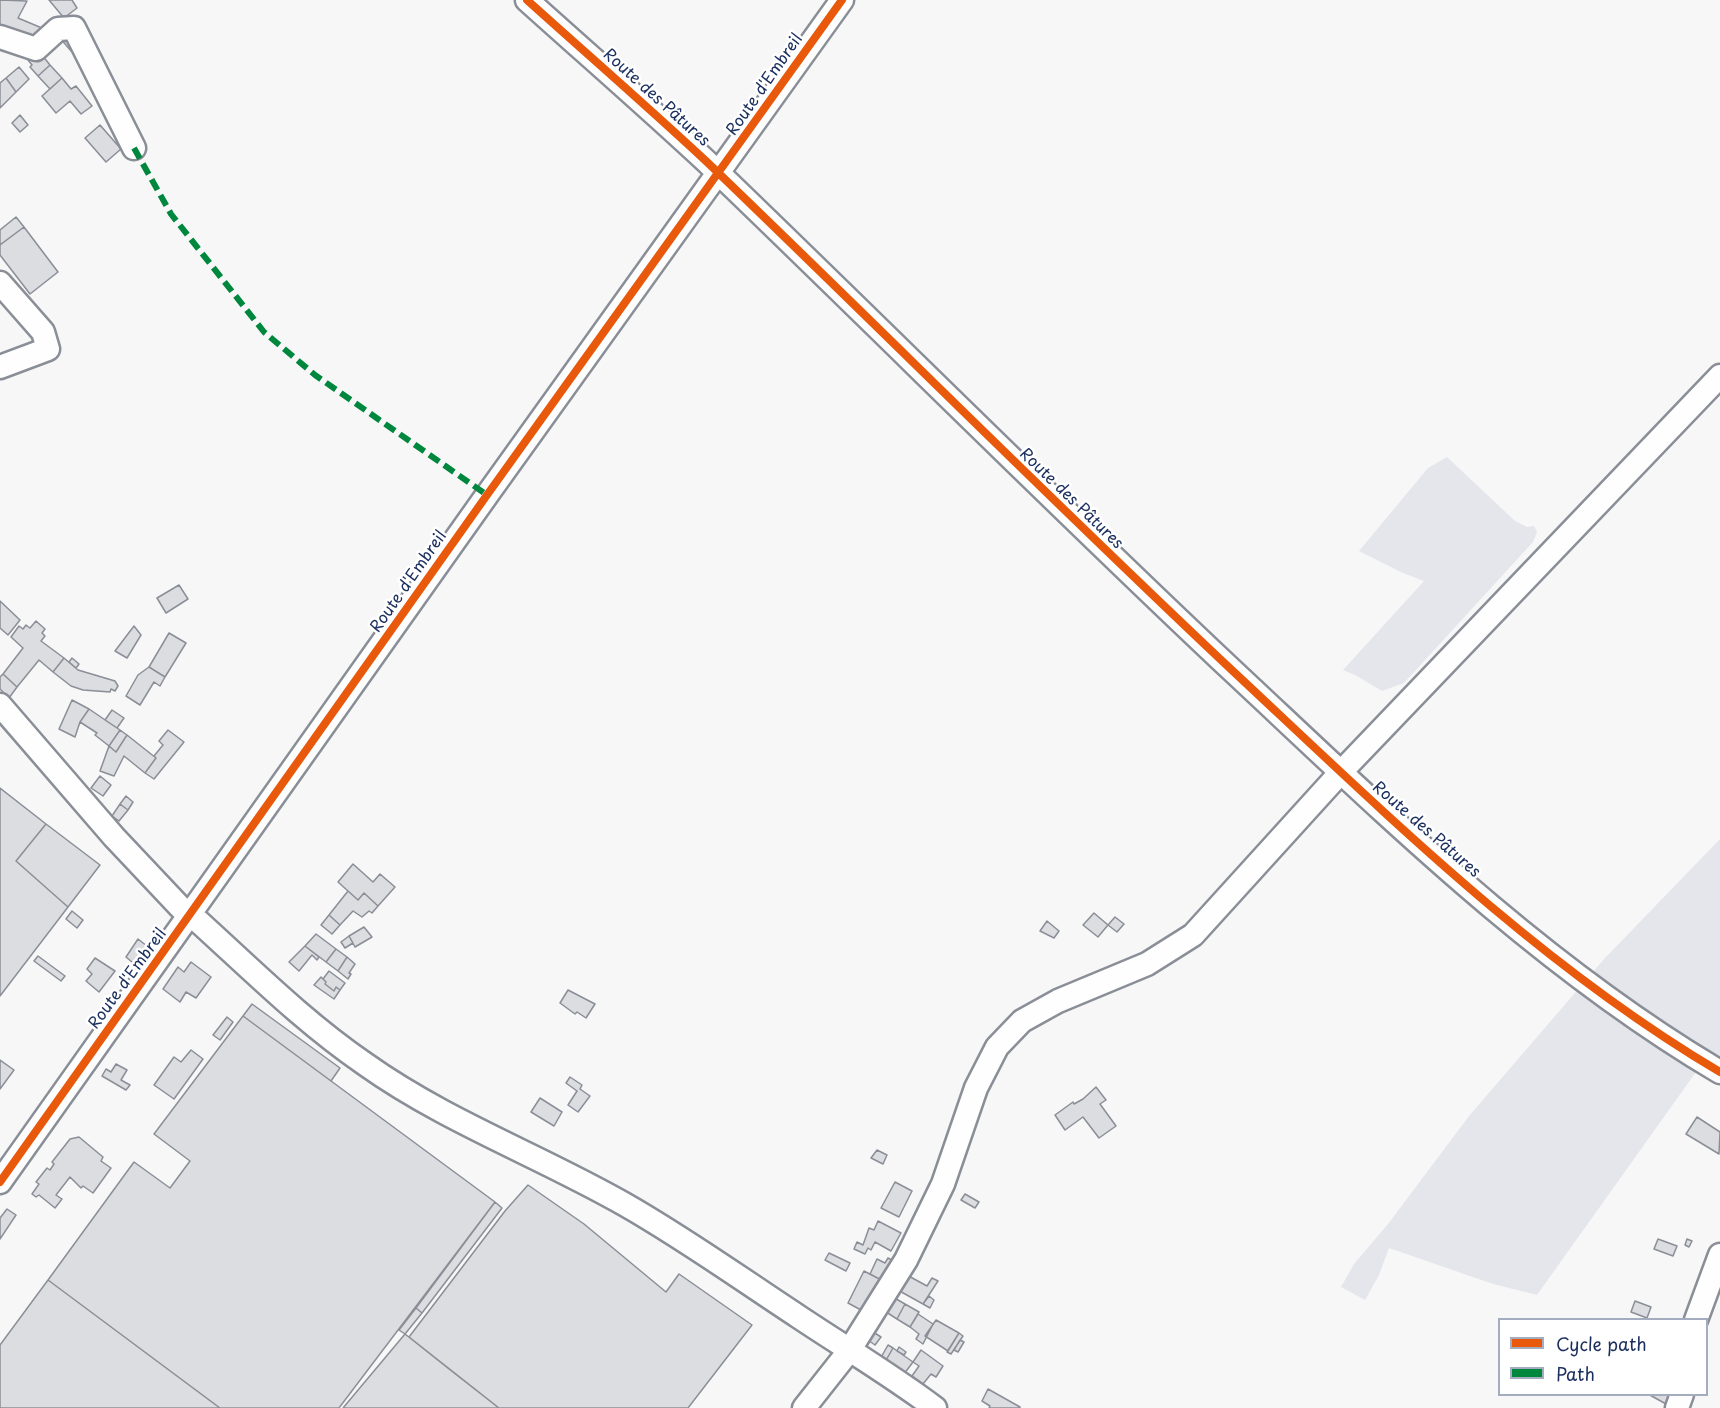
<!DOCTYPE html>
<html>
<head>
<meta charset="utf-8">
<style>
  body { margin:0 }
  #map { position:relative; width:1720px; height:1408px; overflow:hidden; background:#f7f7f8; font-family:"Playpen Sans",sans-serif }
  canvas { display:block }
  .legend { position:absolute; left:1498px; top:1318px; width:210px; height:78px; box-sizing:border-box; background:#fff; border:2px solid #a4acbf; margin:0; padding:8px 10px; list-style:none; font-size:18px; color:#1b2f5e }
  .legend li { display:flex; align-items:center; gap:12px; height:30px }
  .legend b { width:30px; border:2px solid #a4acbf }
</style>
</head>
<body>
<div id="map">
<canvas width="1720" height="1408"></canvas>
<ul class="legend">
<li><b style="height:8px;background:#e8590c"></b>Cycle path</li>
<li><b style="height:8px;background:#00873e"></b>Path</li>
</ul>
</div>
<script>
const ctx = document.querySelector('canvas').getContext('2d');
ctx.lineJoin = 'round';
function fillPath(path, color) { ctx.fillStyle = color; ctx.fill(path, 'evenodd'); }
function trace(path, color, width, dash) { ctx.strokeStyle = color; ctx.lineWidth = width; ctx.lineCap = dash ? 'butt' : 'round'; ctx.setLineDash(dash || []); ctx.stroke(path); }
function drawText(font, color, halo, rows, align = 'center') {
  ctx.font = font + ' "Playpen Sans",sans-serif'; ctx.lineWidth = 5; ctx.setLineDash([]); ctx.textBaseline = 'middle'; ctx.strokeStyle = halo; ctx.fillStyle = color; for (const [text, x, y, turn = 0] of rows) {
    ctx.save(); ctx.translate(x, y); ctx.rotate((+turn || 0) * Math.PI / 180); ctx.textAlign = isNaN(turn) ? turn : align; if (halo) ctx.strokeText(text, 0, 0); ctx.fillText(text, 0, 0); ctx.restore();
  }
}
const green = new Path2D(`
  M1447 457 1515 521 1527 527 1534 526 1537 532 1533 542 1404 683 1382 691 1355 675 1343 670 1424 581 1403 573 1359 551 1428 468Z
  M1720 839V1056L1711 1051 1537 1295 1493 1284 1389 1248 1379 1275 1365 1300 1341 1287 1354 1264 1388 1224 1469 1116 1605 958Z`);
const building = new Path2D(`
  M0 0 27 1 18 18 49 31 40 45 0 32Z
  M49 0H72L77 8 64 18Z
  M67 32 78 45 71 51 60 38Z
  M36 53 42 55 50 65 38 76 30 67 32 65 28 60Z
  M50 65 62 78 50 89 38 76Z
  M19 67 29 79 16 92 6 78Z
  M6 78 16 92 0 108V83Z
  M62 78 71 89 76 86 92 106 81 114 70 101 56 113 42 96Z
  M20 115 28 125 20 132 12 123Z
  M100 125 121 149 106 162 85 138Z
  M16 217 24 227 0 245V230Z
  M24 227 58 272 30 294 0 255V245Z
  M179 585 188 599 166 613 157 598Z
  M0 601 20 620 8 635 0 628Z
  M36 621 45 629 42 633 45 636 41 641 64 658 53 672 39 660 17 687 3 674 23 648 11 637 19 626 23 629 26 625 30 628Z
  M134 626 141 635 127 658 115 651Z
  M169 633 186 643 165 677 149 667Z
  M64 658 78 670 115 681 118 686 115 691 111 689 110 692 83 690 71 686 53 672Z
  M72 658 79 664 76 668 69 662Z
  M149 667 165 677 160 686 154 682 140 705 126 696 138 675Z
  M3 674 17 687 9 698 0 689V677Z
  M72 700 89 709 80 722 75 737 59 729Z
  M89 709 120 730 109 746 95 735 97 733 80 722Z
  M112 710 124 718 117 728 105 720Z
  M120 730 127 735 116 752 109 746Z
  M168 730 184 742 154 779 145 773 156 758 154 756 163 745 159 741Z
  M127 735 156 758 145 773 124 756 114 776 100 771 109 746 116 752Z
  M100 776 111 785 103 796 91 788Z
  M0 788 46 824 16 861 68 907 0 996Z
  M126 796 133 802 128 810 120 804Z
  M120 804 128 810 119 821 112 816Z
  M46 824 100 865 68 907 16 861Z
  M353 864 373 882 380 874 395 887 378 906 364 893 358 900 338 882Z
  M348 891 358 900 364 893 378 906 372 913 369 911 362 917 353 911 340 925 329 915Z
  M72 911 83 920 77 928 66 919Z
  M1094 913 1108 925 1098 937 1083 925Z
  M329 915 340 925 332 934 321 925Z
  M1115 917 1124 924 1117 932 1108 925Z
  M1047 921 1059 931 1054 938 1040 931Z
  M364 927 372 937 355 947 349 936Z
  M316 934 336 949 326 962 305 946Z
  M349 936 353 943 345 948 341 942Z
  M138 939 152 950 139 968 126 957Z
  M305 946 319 957 317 960 312 955 299 971 289 962Z
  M336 949 347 957 338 971 326 962Z
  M38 956 65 976 61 981 34 961Z
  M347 957 355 964 349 973 351 974 348 979 338 971Z
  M95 958 115 971 99 992 86 981 92 974 87 969Z
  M191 962 211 977 196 998 186 992 180 1002 163 989 178 967 184 972Z
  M329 971 345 983 340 990 336 987 334 991 325 984 326 982 323 979Z
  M321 977 326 982 325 984 334 991 336 987 340 990 334 999 314 985Z
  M568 990 595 1004 586 1018 577 1012 575 1014 560 1003Z
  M252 1004 340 1068 331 1081 243 1016Z
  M243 1016 495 1202 339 1408H220L48 1280 134 1162 170 1188 190 1161 154 1134Z
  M227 1017 233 1022 220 1040 213 1035Z
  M191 1050 203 1059 174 1099 154 1085 174 1057 181 1062Z
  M0 1060 14 1070 0 1089Z
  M116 1064 127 1070 121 1080 130 1085 126 1090 102 1076 106 1069 111 1072Z
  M570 1077 582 1085 580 1089 590 1096 578 1112 568 1105 577 1091 566 1083Z
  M1096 1087 1106 1100 1100 1104 1116 1126 1099 1138 1083 1117 1065 1130 1055 1115 1073 1102 1074 1104 1083 1099Z
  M540 1098 562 1112 554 1126 531 1112Z
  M1697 1117 1720 1132 1719 1154 1686 1134Z
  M79 1137 103 1157 101 1161 111 1168 93 1193 83 1186 81 1188 70 1177 56 1195 62 1199 55 1208 39 1195 36 1197 32 1194 39 1184 36 1182 47 1168 50 1170 54 1164 52 1162 70 1139Z
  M877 1150 887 1155 883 1164 871 1158Z
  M895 1182 912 1191 899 1217 881 1208Z
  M528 1185 584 1224 666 1292 679 1274 752 1325 688 1408H499L409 1337 505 1211Z
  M965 1194 979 1202 975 1208 961 1200Z
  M495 1202 502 1208 422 1313 416 1308Z
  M7 1209 16 1215 0 1239V1218Z
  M878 1221 901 1233 891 1251 875 1242 871 1250 868 1248 865 1254 854 1249 857 1242 863 1245 869 1228 874 1230Z
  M1658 1239 1677 1246 1673 1256 1654 1249Z
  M1687 1239 1692 1241 1689 1247 1685 1245Z
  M829 1253 850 1263 846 1271 825 1260Z
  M888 1258 895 1262 885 1282 870 1274 877 1259 885 1263Z
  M864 1271 885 1282 879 1294 873 1290 861 1310 848 1303Z
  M905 1274 927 1286 932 1278 938 1281 923 1304 896 1289Z
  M48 1280 220 1408H0V1345Z
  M891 1296 905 1304 897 1319 883 1310Z
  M929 1296 934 1300 930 1308 923 1304Z
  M1635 1301 1651 1307 1647 1318 1631 1312Z
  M905 1304 919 1312 910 1327 897 1319Z
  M416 1308 422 1313 405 1334 399 1330Z
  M918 1314 933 1324 923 1344 916 1339 919 1334 910 1327Z
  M936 1320 959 1333 948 1351 925 1336Z
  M870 1330 881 1337 875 1345 865 1338Z
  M959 1333 963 1336 951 1354 947 1352Z
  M405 1334 449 1369 499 1408H343Z
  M960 1340 964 1342 958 1352 954 1350Z
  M888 1345 893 1348 885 1362 879 1361Z
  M899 1347 906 1352 904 1355 897 1351Z
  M893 1348 913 1362 904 1374 885 1362Z
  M921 1350 943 1366 936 1377 931 1374 923 1384 912 1376 919 1366 913 1362Z
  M988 1389 1020 1407V1408H989L990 1406 982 1401Z
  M1648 1394H1672L1666 1404Z`);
const minor = new Path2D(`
  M527 0C587 54 648 107 707 162 884 332 1056 505 1235 673 1388 816 1539 965 1720 1072
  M0 37 36 49 58 29 74 28 134 148
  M0 283 43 332 48 349 0 367
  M0 705 114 837 180 907 199 922C253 971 305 1023 365 1064 445 1121 538 1155 624 1204 684 1238 741 1279 799 1317 844 1347 891 1375 935 1408
  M0 1182 487 495 842 0
  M1696 1320 1720 1255
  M804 1408 849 1351 906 1260 943 1184 976 1088 997 1047 1022 1021 1058 1001 1147 964 1193 935 1341 772 1720 376
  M1677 1408 1682 1394`);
const quiet = new Path2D(`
  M134 148 171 214 264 332 315 375 487 495`);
const cycleway = new Path2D(`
  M527 0C587 54 648 107 707 162 884 332 1056 505 1235 673 1388 816 1539 965 1720 1072
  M0 1182 487 495 842 0`);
const streetNames = [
  ["Route d'Embreil",765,85,-55],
  ["Route des Pâtures",656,98,42],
  ["Route des Pâtures",1071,499,44],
  ["Route d'Embreil",409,582,-55],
  ["Route des Pâtures",1426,830,41],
  ["Route d'Embreil",128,979,-54]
];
fillPath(green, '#e5e6ec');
fillPath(building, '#dcdde0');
trace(building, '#8a8e97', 1.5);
trace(minor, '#8a8e97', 27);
trace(minor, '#fefefe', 22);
trace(quiet, '#00873e', 6, [12, 6]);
trace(cycleway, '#e8590c', 8);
drawText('16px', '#1b2f5e', '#fff', streetNames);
</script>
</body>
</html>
